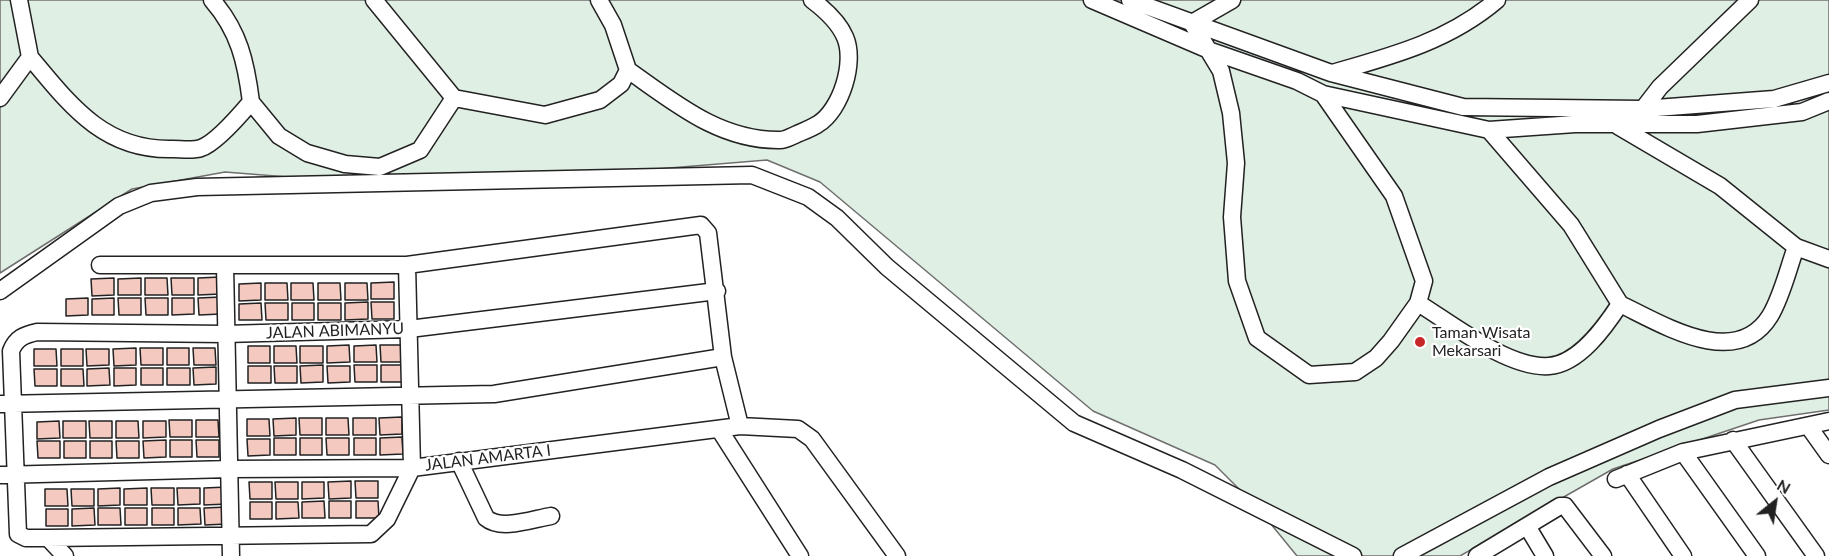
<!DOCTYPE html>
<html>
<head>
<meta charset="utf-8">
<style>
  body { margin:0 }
  #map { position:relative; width:1829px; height:556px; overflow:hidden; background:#fff; font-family:Lato,sans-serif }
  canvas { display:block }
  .north { position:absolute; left:1745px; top:472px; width:60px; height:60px; -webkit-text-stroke:4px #fff; paint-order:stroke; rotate:30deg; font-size:16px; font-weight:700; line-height:24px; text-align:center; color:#222 }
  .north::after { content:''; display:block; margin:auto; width:21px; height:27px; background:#222; clip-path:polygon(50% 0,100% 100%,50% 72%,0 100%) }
</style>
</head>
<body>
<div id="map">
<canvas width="1829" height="556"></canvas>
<div class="north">N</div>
</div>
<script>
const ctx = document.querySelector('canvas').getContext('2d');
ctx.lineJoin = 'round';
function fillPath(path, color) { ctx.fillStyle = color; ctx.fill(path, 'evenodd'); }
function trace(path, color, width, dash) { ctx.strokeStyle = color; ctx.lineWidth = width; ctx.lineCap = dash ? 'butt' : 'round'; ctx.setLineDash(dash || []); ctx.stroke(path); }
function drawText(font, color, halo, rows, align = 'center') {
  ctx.font = font + ' Lato,sans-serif'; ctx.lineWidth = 4.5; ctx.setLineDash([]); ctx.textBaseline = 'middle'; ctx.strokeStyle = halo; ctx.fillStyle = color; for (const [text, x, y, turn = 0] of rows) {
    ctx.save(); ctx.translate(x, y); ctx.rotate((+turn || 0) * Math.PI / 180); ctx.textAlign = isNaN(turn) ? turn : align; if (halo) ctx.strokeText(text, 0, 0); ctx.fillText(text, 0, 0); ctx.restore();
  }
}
const green = new Path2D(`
  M0 0H1829V410L1759 420 1613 469 1460 556H1297L1257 507 1215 465 1093 411 820 182 767 160 426 188 225 172 132 189 0 273Z`);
const building = new Path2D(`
  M220 277 221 294 198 295V278Z
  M114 278V295L92 296 91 279Z
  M141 278V295H118V279Z
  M145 278H167L168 295H145Z
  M171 278H194V295H172Z
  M394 282V299H371V283Z
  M261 283V300L239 301V284Z
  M265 283H287L288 300H265Z
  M291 283H313L314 300H291Z
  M318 283H340L341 300H318Z
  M345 283H367L368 300H345Z
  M221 297V314L199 315 198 298Z
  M88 298V315L66 316V299Z
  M114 298V315H92V299Z
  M118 298H141V315H119Z
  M145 298H168V315H146Z
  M172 298H194V314L172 315Z
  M368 302V319L345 320V303Z
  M371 302H394V319H372Z
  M261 303 262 320H239V304Z
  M265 303H288V320H266Z
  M292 303H314V320H292Z
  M318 303H341V320H318Z
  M349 345 350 362 327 363V346Z
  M376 345 377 362H354V346Z
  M380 345H402L403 362H381Z
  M248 346H270V363H248Z
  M274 346H296L297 363H274Z
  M300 346H323V363H300Z
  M136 348V365L114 366 113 349Z
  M140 348H163V365H141Z
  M167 348H189V365H167Z
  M193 348H215L216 365H194Z
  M34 349H56L57 366H34Z
  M61 349H83V366H61Z
  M86 349H109V365L87 366Z
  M323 365V382L301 383 300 366Z
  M354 365H377V382H355Z
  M381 365H403V382H381Z
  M248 366H271V383H248Z
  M274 366H297V383H275Z
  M327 366H350V382L328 383Z
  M216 367V384L194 385 193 368Z
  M109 368 110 385 87 386V369Z
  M114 368H136V385L114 386Z
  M141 368H163V385H141Z
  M167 368H190V385H167Z
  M34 369H57V386H35Z
  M61 369H83L84 386H61Z
  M402 417V434L380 435 379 418Z
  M296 418V435L274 436 273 419Z
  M299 418H322V435H300Z
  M326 418H348L349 435H326Z
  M353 418H376V435H353Z
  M247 419H269L270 436H247Z
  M169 420H192V437H170Z
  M196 420H218L219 437H196Z
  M59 421 60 438 37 439V422Z
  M63 421H86V438H63Z
  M89 421H112V438H90Z
  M116 421H138L139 438H116Z
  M143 421H166V437L143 438Z
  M402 437 403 454 380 455V438Z
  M274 438H296V455H274Z
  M300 438H322V455H300Z
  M326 438H349V455H327Z
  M354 438H376V455H354Z
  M247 439H270V455L248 456Z
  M166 440V457L144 458 143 441Z
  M170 440H192V457H170Z
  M196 440H219V457H197Z
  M37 441H60V458H38Z
  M64 441H86V458H64Z
  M90 441H112V458H90Z
  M116 441H139V458H117Z
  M351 481V498L329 499 328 482Z
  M355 481H378V498H356Z
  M249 482H272V499H250Z
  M275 482H298V499H276Z
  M302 482H324V498L302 499Z
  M227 487V504L204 505V488Z
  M120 488V505L98 506V489Z
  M147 488V505H124V489Z
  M151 488H174V505H152Z
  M177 488H200V504L178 505Z
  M45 489H67L68 506H45Z
  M71 489H94V506H72Z
  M324 501 325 518H302V502Z
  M329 501H351V518H329Z
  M356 501H378L379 518H356Z
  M250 502H272V519H250Z
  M276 502H298L299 518 276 519Z
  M227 507V524L205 525 204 508Z
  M94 508 95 525 72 526V509Z
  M98 508H120L121 525H98Z
  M125 508H147V525H125Z
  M152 508H174V525H152Z
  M178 508H200L201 524 178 525Z
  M46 509H68V526H46Z`);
const minor = new Path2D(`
  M1092 0 1211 51 1297 81 1323 94 1489 130 1575 124H1697L1802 112 1829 101
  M1130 0 1331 73 1463 107 1643 109 1774 99 1829 83
  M1232 0 1192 23 1221 71 1231 113 1236 163 1232 217 1237 281 1257 338 1309 375 1355 372 1376 358 1391 341 1418 303 1424 281 1394 196 1323 94
  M30 57C70 105 104 151 173 149 181 149 193 151 201 148 216 143 240 115 251 102 246 62 239 31 212 0
  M628 70C675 103 720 141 780 140 786 140 792 136 797 134 804 131 812 128 818 124 841 110 856 62 845 37 839 23 824 9 812 0
  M1332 73C1392 56 1449 41 1497 0
  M0 98 30 57 19 0
  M454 98 545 115 600 100 621 84 628 70 613 25 599 0
  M251 102 279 136 307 153 345 164 380 167 420 150 454 98 374 0
  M1643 109 1660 87 1750 0
  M1618 126 1720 186 1796 247
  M100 265H407L701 225 708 233 723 357 740 426
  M407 265 412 468 387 519 371 534 48 538H26L18 534 11 351C16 338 24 335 37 332L225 334 409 329 717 291
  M225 266 231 556
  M0 291 119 206 151 193 197 187 752 175 808 197 837 218 887 267 1074 423 1182 470 1353 556
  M1418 303C1452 324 1509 369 1549 366 1579 364 1605 327 1620 304L1571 225 1489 130
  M1620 304C1662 324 1736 371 1770 316 1782 296 1788 269 1796 247L1829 259
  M1 404 494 394 723 357
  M1809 427 1829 455
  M719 429 800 556
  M1733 440 1816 556
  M1683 452 1757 556
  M459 461 486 518C501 531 533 519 551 516
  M1627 474 1683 556
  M0 475 230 469 412 468 740 426 798 429 812 439 897 556
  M1616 479 1683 452 1829 421
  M1527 526 1545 556
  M48 538 65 556
  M1402 556 1549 477 1659 429 1735 400 1829 388
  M1477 556 1560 506H1565L1603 556`);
const markers = [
  [1420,342,6,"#c62828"]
];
const streetNames = [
  ["JALAN ABIMANYU",335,331,-2],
  ["JALAN AMARTA I",488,458,-7]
];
const poiNames = [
  ["Taman Wisata",1432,333],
  ["Mekarsari",1432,351]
];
fillPath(green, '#e0efe3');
trace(green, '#6f6f6f', 1.5);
fillPath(building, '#f3c9c0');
trace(building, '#222', 1.5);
trace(minor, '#222', 19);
trace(minor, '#fff', 16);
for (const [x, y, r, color] of markers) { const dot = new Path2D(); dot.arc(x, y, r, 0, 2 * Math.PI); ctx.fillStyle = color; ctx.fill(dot); trace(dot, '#fff', 2); }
drawText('16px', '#222', '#fff', streetNames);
drawText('16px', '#222', '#fff', poiNames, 'left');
</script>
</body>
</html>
